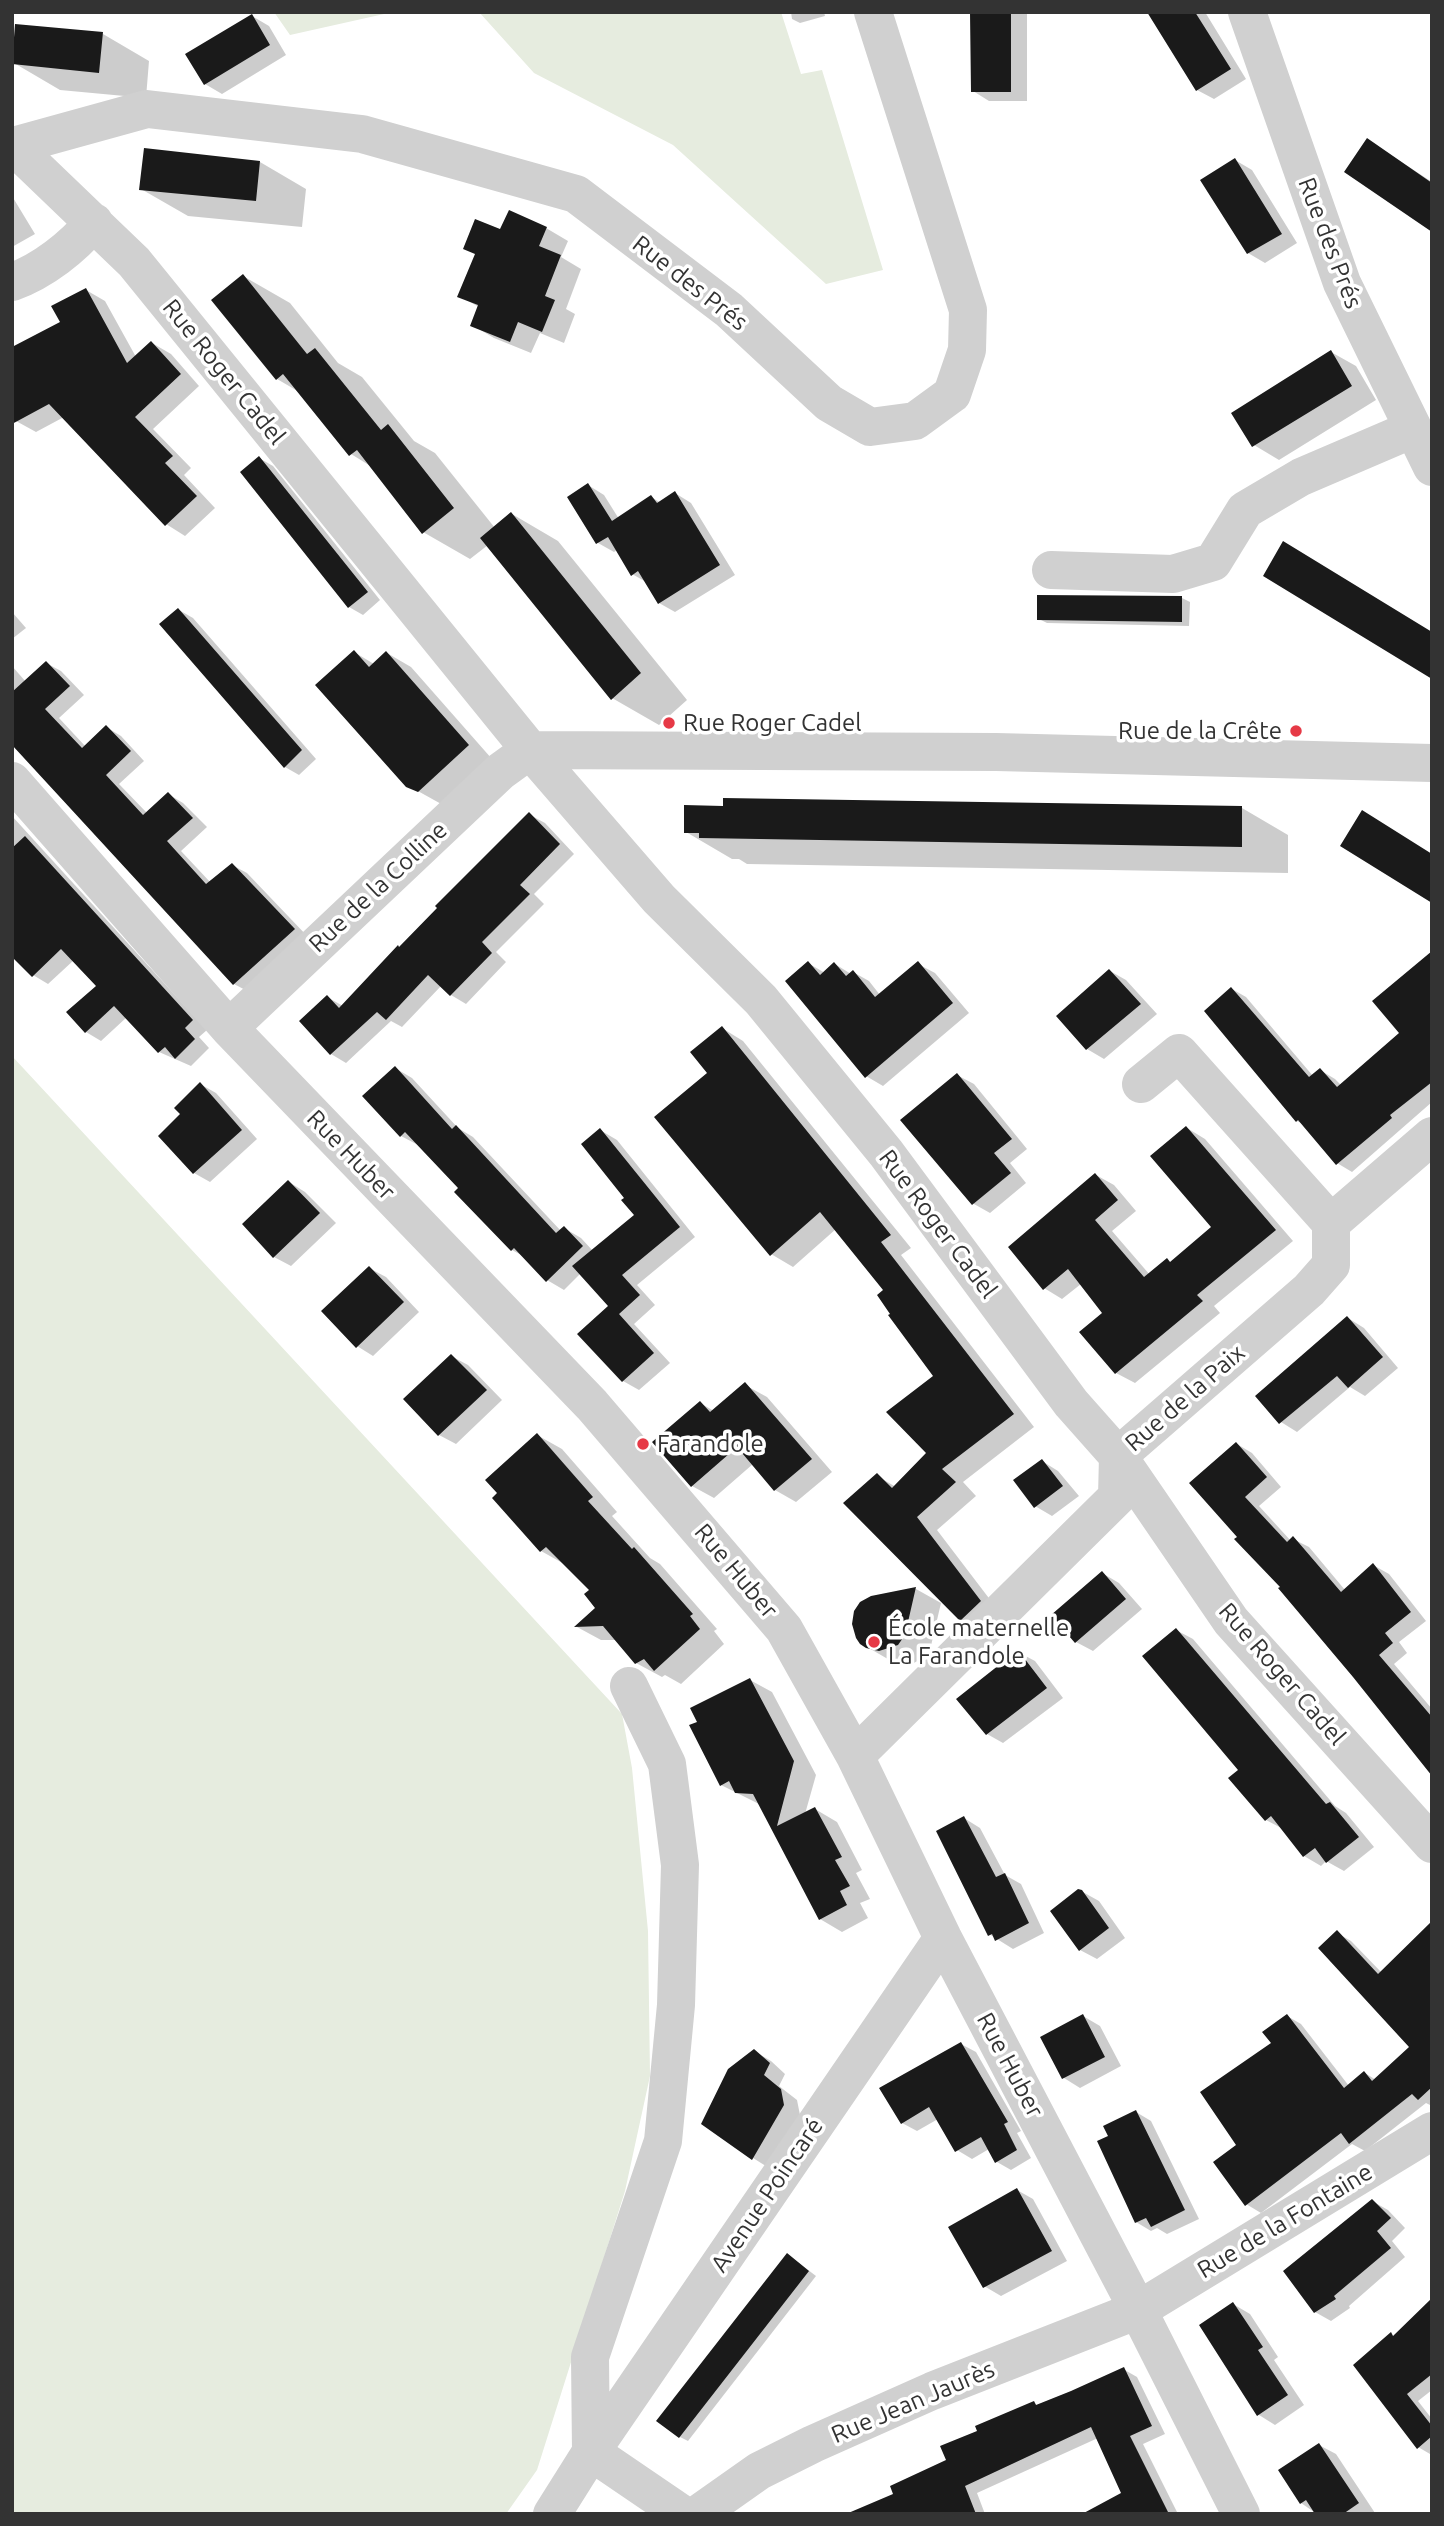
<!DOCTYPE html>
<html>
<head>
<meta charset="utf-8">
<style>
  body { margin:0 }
  #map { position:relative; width:1444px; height:2526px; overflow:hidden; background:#fff; font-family:Ubuntu,sans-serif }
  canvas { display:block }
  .frame { position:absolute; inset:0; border:14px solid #333; pointer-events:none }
</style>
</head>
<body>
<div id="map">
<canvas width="1444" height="2526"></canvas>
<div class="frame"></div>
</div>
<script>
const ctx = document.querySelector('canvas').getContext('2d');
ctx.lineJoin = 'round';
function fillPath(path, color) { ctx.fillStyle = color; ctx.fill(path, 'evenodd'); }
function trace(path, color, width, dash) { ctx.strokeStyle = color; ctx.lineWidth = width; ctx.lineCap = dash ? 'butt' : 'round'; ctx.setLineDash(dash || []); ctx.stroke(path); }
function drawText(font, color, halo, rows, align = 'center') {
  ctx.font = font + ' Ubuntu,sans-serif'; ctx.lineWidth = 7; ctx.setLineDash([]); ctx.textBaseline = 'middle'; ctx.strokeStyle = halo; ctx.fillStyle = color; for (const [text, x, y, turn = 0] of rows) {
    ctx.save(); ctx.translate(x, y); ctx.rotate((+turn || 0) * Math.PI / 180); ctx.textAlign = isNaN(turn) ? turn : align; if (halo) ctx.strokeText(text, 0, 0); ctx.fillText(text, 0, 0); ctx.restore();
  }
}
const green = new Path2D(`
  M274 12H393L290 35Z
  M479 12H781L801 74 822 70 883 270 826 284 673 145 534 73Z
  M12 1056 622 1714 632 1768 648 1931 650 2076 625 2191 537 2470 506 2514H12Z`);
const shadow = new Path2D(`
  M791 12H824L825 16 800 23 792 19Z
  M972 12H1027V101H989L973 91Z
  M1158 12H1205L1246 79 1214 99 1197 90Z
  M252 16 269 26 286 55 222 94 205 84 188 55Z
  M103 34 149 61 146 98 60 90 14 63Z
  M1368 140 1432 182V230Z
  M1235 160 1252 170 1297 243 1265 263 1248 253Z
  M260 162 306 189 302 227 188 216 141 189Z
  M12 196 35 234 12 247Z
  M546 228 568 241 561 257 581 269 566 309 575 314 564 343 540 333 531 353 494 338 472 325 479 307 459 296 476 254 501 231Z
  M243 276 290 303 338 363 362 377 414 441 435 453 495 528 512 514 558 541 687 700 659 725 612 698 488 545 470 559 423 532 372 467 351 454 301 393 277 379Z
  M86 290 105 301 136 357 152 343 171 354 199 386 153 429 191 468 184 475 215 508 185 536 166 524 64 417 36 432 16 421 62 322Z
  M1331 352 1356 366 1376 400 1279 460 1254 445Z
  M259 458 273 466 380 600 363 615 349 607Z
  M588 485 604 495 619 519 651 497 661 503 675 493 691 503 735 575 675 612 659 603 648 583 632 574 617 550 614 552 598 543 569 498Z
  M1182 598 1190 602 1189 626 1047 623 1039 619Z
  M179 610 193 618 316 759 299 775 285 767Z
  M12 612 26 628 12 639Z
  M354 652 374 664 387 653 411 667 492 759 443 805 407 785Z
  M46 663 61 671 84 695 59 718 86 747 106 727 121 736 144 761 119 784 147 813 168 794 183 803 207 827 181 851 211 883 232 865 247 873 309 938 249 992 234 984 12 742V666L26 682Z
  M1242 808 1288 835V873L747 864 739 859H732L686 832Z
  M530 815 545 823 574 854 534 894 544 904 496 952 506 962 466 1004 451 995 441 986 402 1027 391 1021 346 1063 331 1054 327 997 343 1006Z
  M12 816 207 1030 199 1037 209 1048 191 1066 159 1052 127 1017 101 1041 86 1032 99 986 74 960 48 984 33 975 12 893Z
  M1432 953V1102L1352 1172 1337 1163 1305 1125 1297 1121 1232 989 1246 997 1313 1076 1320 1070 1335 1079 1341 1085 1401 1033Z
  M808 963 825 973 835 964 851 974 853 972 869 981 880 995 918 964 935 973 969 1013 883 1086 866 1076Z
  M1110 971 1126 980 1157 1014 1104 1059 1087 1049 1058 1016Z
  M722 1028 743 1041 911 1248 901 1255 1034 1427 963 1482 976 1496 937 1530 1001 1614 983 1632 962 1620 845 1503 877 1476 896 1487 928 1453 936 1377 886 1290 836 1229 793 1267 771 1254 709 1073Z
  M395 1068 412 1078 458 1128 473 1137 561 1231 564 1228 581 1238 593 1251 636 1216 626 1198 600 1130 617 1140 695 1237 637 1285 655 1305 634 1324 670 1363 639 1390 623 1381 611 1306 581 1273 564 1290 547 1280 523 1256 512 1250 460 1188 418 1145 401 1136 364 1096Z
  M957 1075 974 1084 1027 1149 1010 1163 1026 1183 990 1213 974 1204Z
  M200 1084 216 1093 257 1139 210 1182 194 1173 183 1114Z
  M1187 1128 1205 1139 1293 1241 1214 1306 1220 1313 1135 1383 1116 1373 1104 1313 1081 1284 1062 1299 1044 1288 1096 1175 1114 1185 1136 1211 1112 1231 1150 1275 1167 1260 1172 1263 1214 1227Z
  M289 1182 305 1192 336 1223 291 1266 274 1257Z
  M369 1268 386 1277 419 1312 373 1356 357 1346Z
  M1348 1318 1364 1328 1398 1368 1365 1396 1350 1387 1297 1432 1281 1422Z
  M451 1356 468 1365 502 1400 456 1444 439 1435Z
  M745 1385 767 1397 832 1472 796 1502 775 1490 753 1464 714 1498 692 1486 700 1403 714 1411Z
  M537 1435 562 1449 617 1512 612 1516 650 1558 660 1564 717 1629 714 1631 724 1644 681 1684 665 1675 662 1677 636 1663 617 1640H601L577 1627 598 1608 592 1590 566 1565 541 1551Z
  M1237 1444 1252 1453 1281 1487 1259 1506 1291 1541 1293 1539 1309 1547 1345 1590 1373 1565 1389 1574 1426 1621 1399 1642 1407 1653 1394 1664 1432 1709V1769L1239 1537Z
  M1042 1461 1058 1471 1079 1496 1052 1516 1035 1506Z
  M1102 1573 1119 1583 1142 1609 1093 1651 1076 1642Z
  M916 1589 941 1603 930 1650 923 1658 912 1664 893 1662 867 1647 872 1598Z
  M1176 1630 1193 1639 1335 1806 1346 1813 1374 1847 1344 1871 1326 1861 1321 1866 1304 1856 1283 1829 1266 1820 1240 1770Z
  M1018 1652 1035 1661 1063 1698 1003 1743 987 1734Z
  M750 1680 772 1692 816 1775 805 1814 815 1809 837 1822 862 1870 856 1873 870 1899 860 1903 868 1918 842 1932 820 1919 759 1804 721 1785 700 1722Z
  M964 1818 980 1828 1005 1875 1021 1884 1044 1933 1013 1949 989 1934Z
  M1081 1891 1099 1901 1125 1938 1097 1959 1080 1950 1052 1911Z
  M1432 1925V2106L1426 2103 1365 2151 1352 2144 1261 2213 1246 2204 1239 2145 1273 2043 1287 2016 1301 2024 1349 2086 1365 2073 1376 2080 1412 2047 1337 1933 1351 1941 1382 1973Z
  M1083 2016 1100 2026 1121 2066 1080 2088 1064 2078Z
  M961 2044 976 2052 1021 2131 1017 2133 1031 2158 1011 2170 997 2162 989 2149 972 2159 957 2150 938 2119 917 2131 902 2123Z
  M754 2051 771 2061 785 2074 779 2086 797 2100 800 2115 769 2168 753 2158Z
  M1136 2112 1151 2121 1199 2219 1167 2234 1157 2228 1151 2231 1136 2222 1110 2137Z
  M1017 2190 1033 2199 1067 2261 1001 2296 984 2286Z
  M1372 2201 1388 2210 1405 2228 1392 2241 1405 2257 1349 2306 1350 2308 1331 2321 1315 2312Z
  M795 2260 816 2276 688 2441 680 2437 659 2421Z
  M1432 2300V2390L1418 2401 1432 2419V2453L1430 2454 1418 2447 1391 2335 1395 2337Z
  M1233 2304 1250 2314 1278 2357 1274 2360 1304 2405 1275 2425 1259 2415 1202 2326Z
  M1123 2369 1137 2377 1165 2434 1143 2444 1178 2514H1114L1123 2494 1098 2438 977 2493 985 2514H856L895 2495 949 2461 980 2432 1034 2403 1038 2406Z
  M1319 2445 1336 2454 1375 2513 1317 2514 1301 2503Z`);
const building = new Path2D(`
  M970 12H1011V92H971Z
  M1147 12H1195L1231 69 1196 91Z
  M252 14 270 45 204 85 185 54Z
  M15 24 103 32 99 73 12 64Z
  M1367 138 1432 183V232L1344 172Z
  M144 148 260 161 256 201 139 190Z
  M1235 158 1282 234 1247 254 1200 180Z
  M509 210 547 227 539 246 561 255 545 296 555 300 542 332 518 322 510 342 470 326 478 305 457 297 475 254 463 249 475 219 500 229Z
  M243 274 307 354 315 348 381 430 388 424 454 508 422 534 357 450 349 456 283 374 276 380 211 300Z
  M86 288 127 363 151 341 181 374 135 417 173 456 165 463 197 496 165 526 49 404 12 424V347L60 322 51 306Z
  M1331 350 1352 386 1252 447 1231 413Z
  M259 456 368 592 348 608 240 472Z
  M588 483 612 521 651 495 657 503 675 491 720 565 658 604 638 571 631 576 608 537 596 544 567 497Z
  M511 512 641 673 611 700 480 538Z
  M1283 541 1432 632V679L1263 576Z
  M1037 595 1182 596V622L1037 620Z
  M178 608 302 750 284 768 159 624Z
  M354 650 369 667 386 651 469 745 418 792 406 787 315 685Z
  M46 661 70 686 45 709 82 748 106 725 131 751 106 775 143 815 168 792 193 818 167 841 206 884 232 863 295 929 233 985 12 745V692Z
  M723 798 1242 806V847L699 838V833H684V805L723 806Z
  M1362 810 1432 854V903L1340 846Z
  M529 812 560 844 520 885 530 894 482 942 492 953 450 996 428 975 386 1020 377 1012 330 1055 299 1021 327 995 339 1008 398 945 399 947 437 908 435 906Z
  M25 836 193 1020 185 1028 195 1039 175 1059 165 1047 158 1053 114 1006 85 1033 66 1012 96 986 61 949 32 977 12 957V848Z
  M1432 951V1082L1390 1115 1392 1118 1336 1165 1298 1120 1296 1122 1204 1011 1231 987 1309 1077 1320 1068 1337 1087 1399 1033 1372 1001Z
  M808 961 820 975 834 962 846 976 853 970 875 997 918 961 953 1003 865 1078 785 981Z
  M1109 969 1141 1004 1086 1050 1056 1016Z
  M722 1026 891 1235 881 1242 1014 1414 942 1469 956 1482 917 1517 981 1601 960 1621 843 1503 877 1473 892 1488 926 1453 886 1412 933 1376 888 1315 890 1314 877 1295 883 1290 820 1212 770 1256 654 1117 707 1073 690 1052Z
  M395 1066 452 1129 456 1125 556 1233 564 1226 583 1246 546 1282 514 1248 511 1251 454 1192 458 1188 405 1132 400 1137 362 1096Z
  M957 1073 1012 1139 994 1153 1011 1173 972 1205 900 1120Z
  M200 1082 242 1130 193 1174 158 1136 180 1114 174 1108Z
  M1186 1126 1276 1230 1197 1295 1203 1301 1115 1374 1079 1332 1102 1313 1068 1269 1043 1290 1008 1247 1095 1173 1118 1200 1095 1220 1144 1277 1167 1258 1170 1262 1211 1227 1150 1156Z
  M600 1128 680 1227 622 1275 640 1295 619 1314 654 1353 622 1382 577 1334 608 1306 572 1266 634 1215 621 1200 624 1198 581 1144Z
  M288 1180 320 1213 273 1258 242 1224Z
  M369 1266 404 1302 356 1348 321 1311Z
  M1347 1316 1383 1357 1348 1388 1337 1376 1279 1424 1255 1396Z
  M451 1354 487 1390 438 1436 403 1399Z
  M745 1382 812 1459 774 1491 737 1447 691 1487 652 1442 700 1401 710 1412Z
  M537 1433 593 1497 588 1501 632 1549 634 1547 693 1614 690 1616 700 1629 654 1671 644 1659 635 1664 603 1626 574 1627 595 1608 584 1594 589 1590 546 1547 540 1552 492 1498 497 1493 485 1480Z
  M1236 1442 1267 1477 1245 1497 1287 1542 1293 1536 1341 1592 1373 1563 1411 1612 1385 1633 1393 1643 1379 1655 1432 1717V1776L1353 1677 1278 1588 1280 1587 1234 1539 1237 1537 1189 1483Z
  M1042 1459 1063 1486 1034 1508 1013 1480Z
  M1102 1571 1126 1599 1075 1643 1051 1615Z
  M916 1587 905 1635 898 1645 879 1651 866 1648 860 1644 856 1638 852 1624 854 1611 860 1602 871 1596Z
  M1176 1628 1326 1804 1330 1802 1359 1837 1326 1863 1315 1848 1303 1857 1271 1816 1265 1821 1228 1778 1238 1770 1142 1656Z
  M1018 1650 1047 1688 986 1735 956 1699Z
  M750 1678 794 1761 777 1826 815 1807 842 1857 835 1860 850 1886 840 1891 847 1905 819 1920 753 1794 735 1793 729 1781 720 1786 689 1725 697 1722 690 1708Z
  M964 1816 996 1877 1005 1873 1029 1923 995 1941 992 1934 988 1936 936 1831Z
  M1078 1889 1082 1890 1109 1928 1079 1951 1050 1911Z
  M1432 1921V2087L1418 2100 1412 2094 1349 2144 1341 2133 1245 2206 1213 2162 1236 2145 1200 2092 1271 2043 1262 2032 1287 2014 1344 2088 1364 2071 1372 2081 1409 2047 1318 1948 1337 1930 1378 1974Z
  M1083 2014 1105 2057 1062 2079 1040 2037Z
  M961 2042 1008 2122 1004 2124 1017 2150 995 2163 981 2137 955 2152 929 2107 901 2124 879 2088Z
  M754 2049 770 2063 764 2075 781 2089 784 2105 752 2160 701 2124 728 2069Z
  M1136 2110 1185 2210 1151 2227 1146 2218 1135 2223 1097 2141 1108 2136 1103 2126Z
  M1017 2188 1052 2251 983 2288 948 2227Z
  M1372 2199 1391 2218 1377 2231 1391 2248 1334 2296 1336 2299 1314 2313 1283 2271Z
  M787 2253 809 2271 679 2438 656 2421Z
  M1432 2298V2374L1407 2394 1432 2426V2436L1417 2449 1353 2365 1391 2332 1393 2336Z
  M1233 2302 1263 2347 1258 2350 1288 2395 1257 2416 1199 2325Z
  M1124 2367 1152 2426 1130 2436 1169 2514H1082L1121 2493 1091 2427 965 2486 976 2514H846L893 2494 890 2486 946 2460 940 2446 977 2431 975 2426 1034 2401 1036 2405 1071 2391Z
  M1319 2443 1359 2503 1343 2514H1315L1306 2500 1300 2504 1278 2470Z`);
const minor = new Path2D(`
  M1247 12 1342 283 1432 467
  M12 145 134 262 530 750 659 899 761 1000 886 1153 1071 1403 1118 1456 1231 1621 1432 1844
  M13 146 147 109 362 134 576 194 729 310 829 403 870 427 915 421 952 394 967 350 968 310 873 12
  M12 282C43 271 73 247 94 222
  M1051 570 1173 574 1213 562 1245 510 1301 477 1413 429
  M530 750 996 752 1432 763
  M12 781 229 1028 592 1405 784 1629 855 1756 943 1938 1138 2310 1241 2514
  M229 1028 501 771 530 750
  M1141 1084 1179 1053 1331 1223
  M855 1756 1117 1497 1118 1456 1309 1290 1331 1265V1223L1432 1136
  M591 2452 590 2357 663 2141 676 2005 680 1865 667 1764 629 1686
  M591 2452 682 2514
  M552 2514 591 2452 943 1938
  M698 2514 759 2471 813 2444 932 2391 1138 2310 1432 2131`);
const markers = [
  [669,723,7,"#e63946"],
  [1296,731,7,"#e63946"],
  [643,1444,7,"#e63946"],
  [874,1642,7,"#e63946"]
];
const streetNames = [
  ["Rue des Prés",1330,243,69],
  ["Rue des Prés",690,283,38],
  ["Rue Roger Cadel",224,372,51],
  ["Rue de la Colline",378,887,-43],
  ["Rue Huber",351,1155,46],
  ["Rue Roger Cadel",938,1224,53],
  ["Rue de la Paix",1185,1398,-41],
  ["Rue Huber",736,1571,50],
  ["Rue Roger Cadel",1282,1674,49],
  ["Rue Huber",1010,2065,62],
  ["Avenue Poincaré",767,2195,-56],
  ["Rue de la Fontaine",1285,2221,-31],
  ["Rue Jean Jaurès",913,2402,-23]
];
const poiNames = [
  ["Rue Roger Cadel",683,723],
  ["Rue de la Crête",1282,731,"right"],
  ["Farandole",657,1444],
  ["École maternelle",888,1628],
  ["La Farandole",888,1656]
];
fillPath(green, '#e6ecdf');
fillPath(shadow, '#0003');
fillPath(building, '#1a1a1a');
trace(minor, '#d0d0d0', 38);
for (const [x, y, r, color] of markers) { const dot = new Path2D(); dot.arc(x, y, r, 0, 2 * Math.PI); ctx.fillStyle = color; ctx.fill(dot); trace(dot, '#fff', 2.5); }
drawText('24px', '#333', '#fff', streetNames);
drawText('24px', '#333', '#fff', poiNames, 'left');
</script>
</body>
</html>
